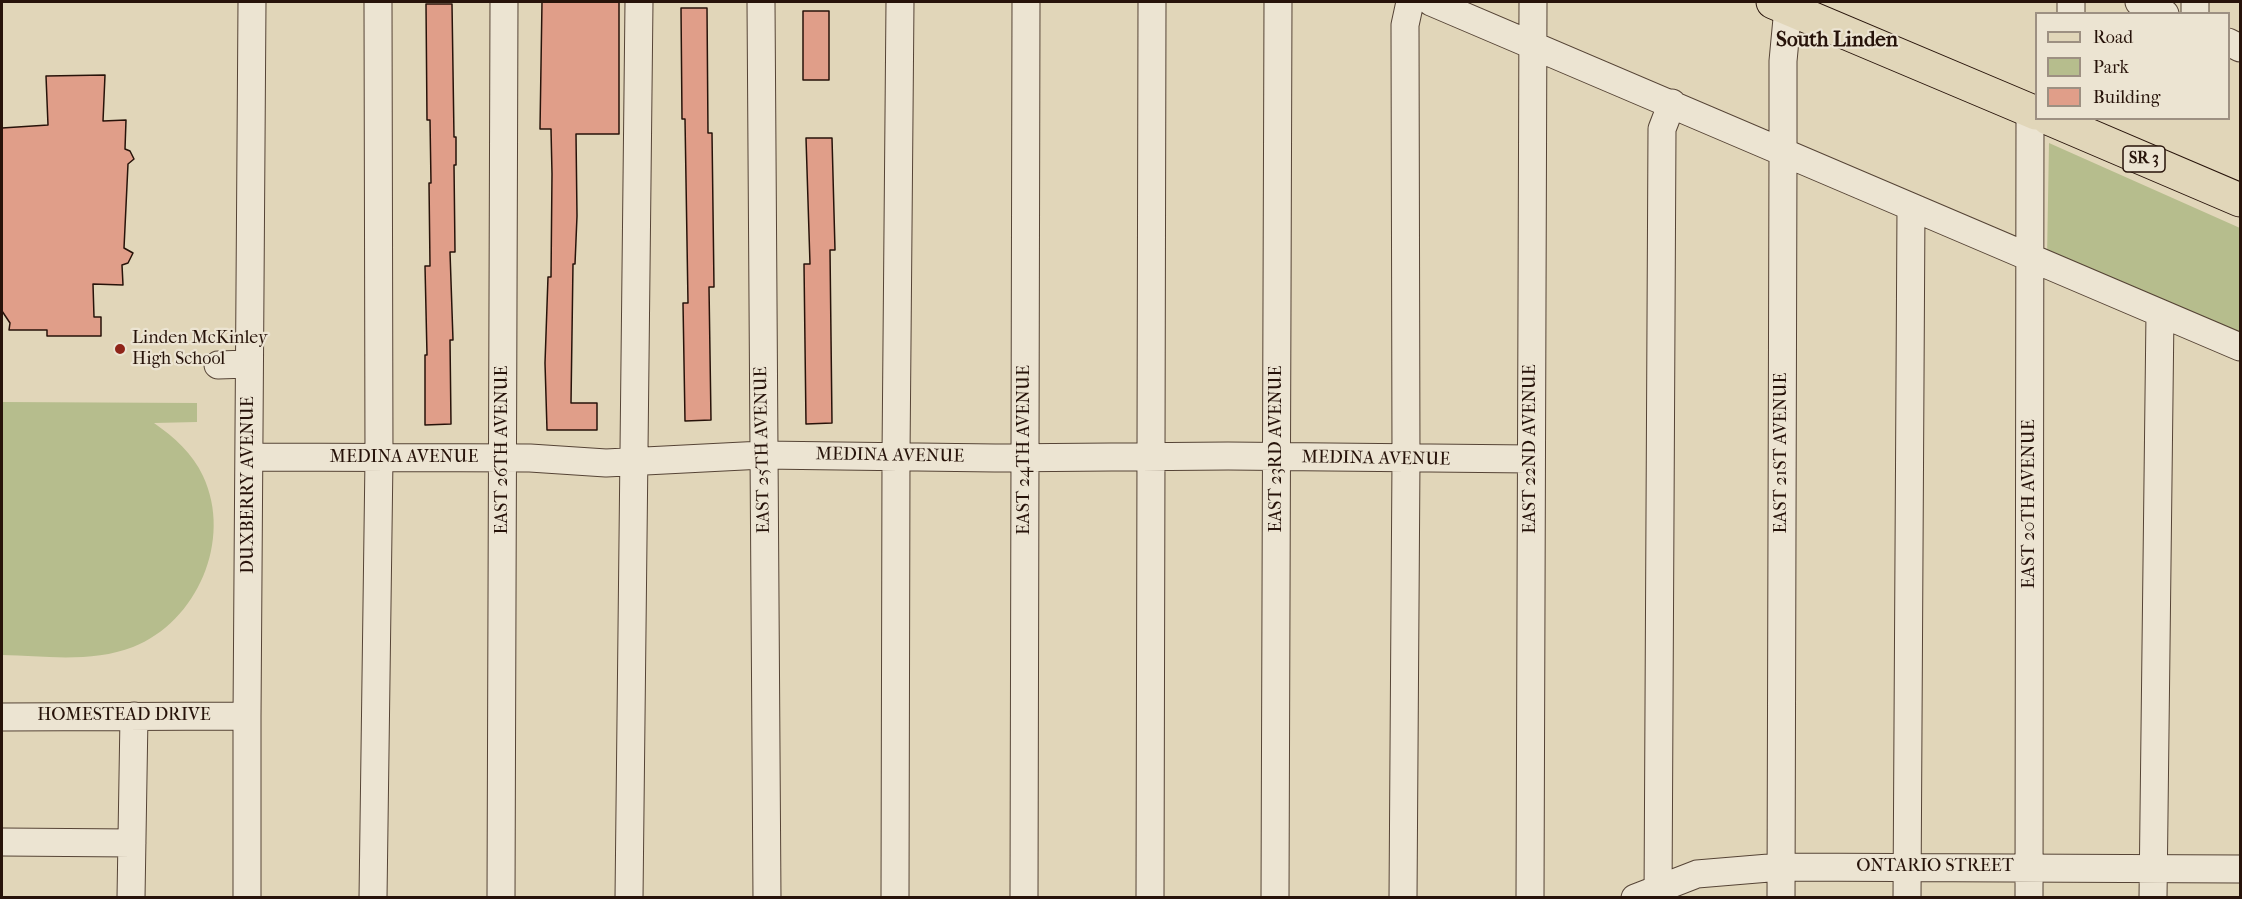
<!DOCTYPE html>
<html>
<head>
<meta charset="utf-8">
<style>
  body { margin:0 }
  #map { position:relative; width:2242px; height:899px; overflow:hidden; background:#e1d6b9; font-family:"IM FELL French Canon",serif }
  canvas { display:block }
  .frame { position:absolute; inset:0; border:3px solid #27130a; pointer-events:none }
  .legend { position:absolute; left:2035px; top:12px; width:195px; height:108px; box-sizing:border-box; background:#ece4d2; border:2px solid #9d9082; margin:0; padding:8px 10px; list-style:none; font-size:18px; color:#27130a }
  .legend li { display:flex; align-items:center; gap:12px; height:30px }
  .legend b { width:30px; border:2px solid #9d9082 }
</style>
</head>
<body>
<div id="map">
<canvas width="2242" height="899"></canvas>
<div class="frame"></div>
<ul class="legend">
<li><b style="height:8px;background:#e1d6b9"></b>Road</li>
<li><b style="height:16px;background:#b6bd8d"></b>Park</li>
<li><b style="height:16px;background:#e09e89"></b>Building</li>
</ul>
</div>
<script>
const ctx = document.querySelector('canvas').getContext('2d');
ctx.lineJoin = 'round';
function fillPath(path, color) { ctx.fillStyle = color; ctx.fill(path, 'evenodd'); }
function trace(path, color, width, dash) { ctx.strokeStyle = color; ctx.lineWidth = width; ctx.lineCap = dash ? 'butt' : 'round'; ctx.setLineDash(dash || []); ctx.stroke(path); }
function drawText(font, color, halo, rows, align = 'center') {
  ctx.font = font + ' "IM FELL French Canon",serif'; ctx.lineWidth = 4.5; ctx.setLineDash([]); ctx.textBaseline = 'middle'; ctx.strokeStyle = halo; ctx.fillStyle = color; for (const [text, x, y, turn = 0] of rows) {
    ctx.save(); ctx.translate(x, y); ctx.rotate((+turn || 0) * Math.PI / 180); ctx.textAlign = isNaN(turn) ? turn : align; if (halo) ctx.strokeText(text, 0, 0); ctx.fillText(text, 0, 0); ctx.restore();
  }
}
const green = new Path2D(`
  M2049 143 2240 228V343L2047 258Z
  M2 402 197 403V422L154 423C174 437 193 454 203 476 233 540 197 622 133 647 92 663 44 656 2 655Z`);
const building = new Path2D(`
  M542 2H619V134H576L577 216 575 264H573L571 403H597V430H547L545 363 548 277H551L552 174 551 129H540Z
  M426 4H452L454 137H456V165H454L455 252H450L453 340H450L451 424 425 425V355H427L425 266H430L429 183H431L430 120H427Z
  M681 8H707L708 133H712L714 287H709L711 420 685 421 683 303H688L685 119H682Z
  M803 11H829V80H803Z
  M105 75 103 121 126 120 125 149 130 151 134 159 128 164 124 248 133 253 128 263 122 265 123 285 93 284 94 317H101V336H47V330H9L10 323 2 311V128L48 125 46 76Z
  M806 138H832L835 250H830L832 423 806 424 804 264H810Z`);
const minor = new Path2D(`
  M761 2 767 898
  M1431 2 2240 347
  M2139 2 2165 14
  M2195 2V14
  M2071 14V2
  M2228 42 2240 48
  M218 365 249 364
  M249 457 530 458 606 463 763 455 995 458 1228 456 1531 459
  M2 717 247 716
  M2 842 132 843
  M131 898 134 716
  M247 898V716L252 2
  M373 898 379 458 378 2
  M501 898 504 2
  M629 898 639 2
  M895 898 896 456 900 2
  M1024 898 1026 2
  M1150 898 1152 2
  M1275 898 1278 2
  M1403 898 1406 459 1405 25 1410 2
  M1530 898 1533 2
  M1635 898 1697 874 1781 867 2240 869
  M1658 898 1662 129 1672 103
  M1781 898 1783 152V61L1788 8
  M1907 898 1911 207
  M2029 898 2030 111
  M2153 898 2160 313`);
const major = new Path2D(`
  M1773 2 2036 113
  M2048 118 2240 200`);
const markers = [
  [120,349,6,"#8f2418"]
];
const shields = [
  [2144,159,42]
];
const shieldNames = [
  ["SR 3",2144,159]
];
const poiNames = [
  ["Linden McKinley",132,339],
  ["High School",132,360]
];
const streetNames = [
  ["EAST 23RD AVENUE",1277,449,-90],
  ["EAST 22ND AVENUE",1531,449,-90],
  ["EAST 26TH AVENUE",503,450,-90],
  ["EAST 25TH AVENUE",763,450,-91],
  ["EAST 24TH AVENUE",1025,450,-90],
  ["EAST 21ST AVENUE",1782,453,-90],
  ["MEDINA AVENUE",890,456,1],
  ["MEDINA AVENUE",404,458],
  ["MEDINA AVENUE",1376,459,1],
  ["DUXBERRY AVENUE",249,485,-90],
  ["EAST 20TH AVENUE",2030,504,-90],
  ["HOMESTEAD DRIVE",124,716],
  ["ONTARIO STREET",1935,867]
];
const quarterNames = [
  ["South Linden",1837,41]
];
fillPath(green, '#b6bd8d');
fillPath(building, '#e09e89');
trace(building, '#27130a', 1.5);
trace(minor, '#564436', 29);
trace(major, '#27130a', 35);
trace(minor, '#ece4d2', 27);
trace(major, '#e1d6b9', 33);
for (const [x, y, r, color] of markers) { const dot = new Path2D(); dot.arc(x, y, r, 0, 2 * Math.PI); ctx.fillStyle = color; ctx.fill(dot); trace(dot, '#ece4d2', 2); }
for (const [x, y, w] of shields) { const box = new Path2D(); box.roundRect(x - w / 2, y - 13, w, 26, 4.5); ctx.fillStyle = '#ece4d2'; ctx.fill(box); trace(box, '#27130a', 1.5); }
drawText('bold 16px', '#27130a', null, shieldNames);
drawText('18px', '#27130a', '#ece4d2', poiNames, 'left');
drawText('18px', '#27130a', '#ece4d2', streetNames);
drawText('bold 21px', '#27130a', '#ece4d2', quarterNames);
</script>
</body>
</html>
